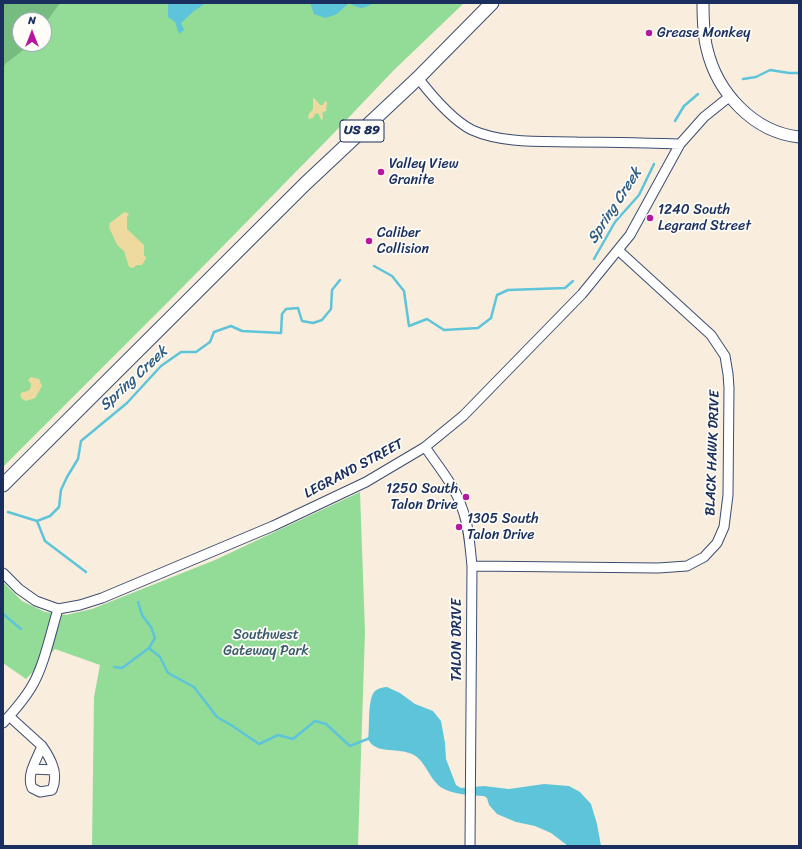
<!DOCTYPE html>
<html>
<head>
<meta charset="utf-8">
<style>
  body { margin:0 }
  #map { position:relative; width:802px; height:849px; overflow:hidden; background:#f9eedd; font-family:Sriracha,sans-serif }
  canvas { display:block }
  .frame { position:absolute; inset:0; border:4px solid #1b2f5e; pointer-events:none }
  .north { position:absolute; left:12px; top:12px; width:40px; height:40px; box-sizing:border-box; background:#fdfcf7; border:1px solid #a3aaba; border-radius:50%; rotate:0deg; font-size:11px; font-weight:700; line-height:16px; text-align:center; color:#1b2f5e }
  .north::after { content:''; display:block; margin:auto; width:14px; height:18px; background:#b5179e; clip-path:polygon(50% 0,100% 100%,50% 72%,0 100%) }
</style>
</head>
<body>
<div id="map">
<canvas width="802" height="849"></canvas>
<div class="frame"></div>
<div class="north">N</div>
</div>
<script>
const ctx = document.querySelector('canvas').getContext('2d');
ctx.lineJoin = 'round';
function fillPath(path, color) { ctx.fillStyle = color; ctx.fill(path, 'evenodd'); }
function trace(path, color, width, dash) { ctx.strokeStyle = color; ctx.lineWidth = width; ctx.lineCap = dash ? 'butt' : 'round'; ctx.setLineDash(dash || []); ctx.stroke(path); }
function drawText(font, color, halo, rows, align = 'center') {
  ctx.font = font + ' Sriracha,sans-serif'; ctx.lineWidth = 3.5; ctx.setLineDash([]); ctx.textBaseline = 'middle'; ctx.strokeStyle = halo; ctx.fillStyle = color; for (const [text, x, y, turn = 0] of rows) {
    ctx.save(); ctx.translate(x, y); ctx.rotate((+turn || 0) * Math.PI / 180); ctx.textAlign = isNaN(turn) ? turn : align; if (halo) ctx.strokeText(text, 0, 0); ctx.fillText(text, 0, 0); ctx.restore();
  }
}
const green = new Path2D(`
  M3 3H464L394 70 332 135 171 299 3 467ZM20 20H44V44H20Z
  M360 492 365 632 358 846H92L94 697 100 665 55 649 26 679 3 663V582L22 601 45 612 66 615 92 609 215 560Z`);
const forest = new Path2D(`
  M3 3H60L44 25V20H20V44H31L5 64 3 71Z`);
const sand = new Path2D(`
  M313 98 315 99 320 105H323L325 101 327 102 326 111 322 113 323 116 322 121 318 113 315 114 313 118 308 119 309 114 313 109Z
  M126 212 129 214 127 217V229L144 245V255L146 258 142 265H137L133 268 129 267 124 251 117 245 109 227 110 223 123 213Z
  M31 377 39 379 42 386 35 398 26 401 22 399 20 395 22 392C28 392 31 390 31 384L28 380Z`);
const water = new Path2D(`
  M168 3H206L194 11 181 23 184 30 179 34 175 22 168 17Z
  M310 3H373C363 10 359 9 349 3L337 14 326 18 314 14Z
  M387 687 400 693 415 704 433 711 441 721 445 743 446 759 456 785 461 788 484 786 509 789 544 784 569 786 580 792 591 804 597 824 601 846H568L551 833 535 826 516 822 497 814 489 805 487 798 484 796C471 795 454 795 442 788 428 779 426 758 409 753 396 748 375 754 368 739 370 727 367 699 375 691 379 688 383 687 387 687Z`);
const stream = new Path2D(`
  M743 79 756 77 770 70 789 73H799
  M675 121 684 106 698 94
  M594 259 615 222 639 195 654 164
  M374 266 392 276 404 291 409 326 427 319 444 330 478 328 491 318 497 295 508 290 565 288 573 281
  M8 512 37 521 50 516 59 507 61 490 67 477 78 459 81 441 127 403 161 366 181 352H196L210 342 214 332 231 326 242 331 281 333 282 314 286 309 298 308 302 321 313 323 322 320 331 309 332 290 340 280
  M37 521 45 541 86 572
  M138 602 142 615 151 627 155 638 149 648 160 657 168 673 194 687 217 717 231 725 259 744 278 735 293 739 315 721 326 724 350 746 370 738
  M3 614 21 629
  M114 667 122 668 149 648`);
const minor = new Path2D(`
  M418 78C432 96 452 120 472 130 503 144 544 141 577 142 612 142 646 143 680 144
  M425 447C438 466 455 486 462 508 469 526 470 547 472 566L470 846
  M472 566 658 568 687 566 704 557 717 543 724 527 728 495 729 388 728 374 725 356 711 335 618 250
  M3 573 19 589 36 601 58 609 80 605 102 598 273 526 366 482 425 447 463 416 582 294 630 235 680 144 704 117 729 97
  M9 716 42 746C37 759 26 775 32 788L40 792 52 790C59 774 51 759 42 746
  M3 723C14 711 24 700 32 686 44 666 51 632 58 609
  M32 769 54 770`);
const major = new Path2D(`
  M703 3C703 18 703 34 707 49 717 92 753 132 799 137`);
const highway = new Path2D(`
  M3 485 305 184 418 78 492 3`);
const markers = [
  [649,33,4,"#b5179e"],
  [381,172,4,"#b5179e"],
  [650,218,4,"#b5179e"],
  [369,241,4,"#b5179e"],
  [466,497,4,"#b5179e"],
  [459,527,4,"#b5179e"]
];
const shields = [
  [362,131,44]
];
const shieldNames = [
  ["US 89",362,131]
];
const poiNames = [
  ["Grease Monkey",657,33],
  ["Valley View",389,164],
  ["Granite",389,180],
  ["1240 South",658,210],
  ["Legrand Street",658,226],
  ["Caliber",377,233],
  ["Collision",377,249],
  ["1250 South",458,489,"right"],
  ["Talon Drive",458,505,"right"],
  ["1305 South",467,519],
  ["Talon Drive",467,535]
];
const streetNames = [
  ["BLACK HAWK DRIVE",713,453,-88],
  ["LEGRAND STREET",354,469,-28],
  ["TALON DRIVE",457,640,-90]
];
const parkNames = [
  ["Southwest",266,635],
  ["Gateway Park",266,651]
];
const waterNames = [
  ["Spring Creek",615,206,-57],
  ["Spring Creek",134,379,-43]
];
fillPath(green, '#93dc97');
fillPath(forest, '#76bc80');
fillPath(sand, '#eeda9e');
fillPath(water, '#5dc4da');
trace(stream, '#5dc4da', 2.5);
trace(minor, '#3c4c71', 11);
trace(major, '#3c4c71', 13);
trace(highway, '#3c4c71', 15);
trace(minor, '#fff', 9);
trace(major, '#fff', 11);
trace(highway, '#fff', 13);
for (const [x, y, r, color] of markers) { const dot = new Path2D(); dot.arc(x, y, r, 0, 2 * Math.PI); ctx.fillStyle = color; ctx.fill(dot); trace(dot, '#fdfcf7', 1.5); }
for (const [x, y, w] of shields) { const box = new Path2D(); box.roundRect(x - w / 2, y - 11, w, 22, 3); ctx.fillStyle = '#fdfcf7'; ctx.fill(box); trace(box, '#1b2f5e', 1); }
drawText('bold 13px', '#1b2f5e', null, shieldNames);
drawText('14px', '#1b2f5e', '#fdfcf7', poiNames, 'left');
drawText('14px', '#1b2f5e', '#fdfcf7', streetNames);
drawText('14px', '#395a6c', '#fdfcf7', parkNames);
drawText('italic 15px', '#2f5c83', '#fdfcf7', waterNames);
</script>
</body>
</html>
